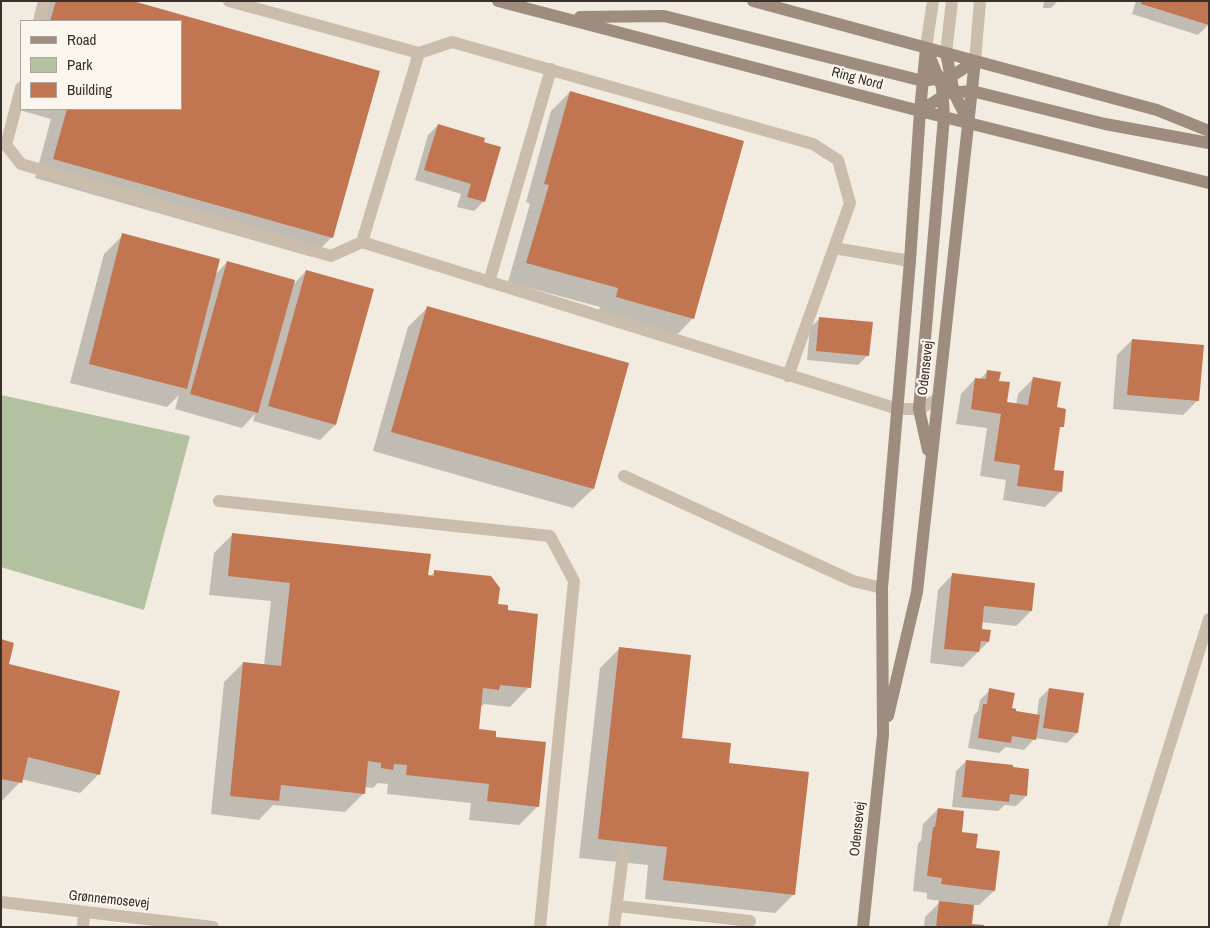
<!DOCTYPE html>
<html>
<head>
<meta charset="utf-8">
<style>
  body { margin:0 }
  #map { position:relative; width:1210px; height:928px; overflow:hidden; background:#f2ebe0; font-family:"Archivo Narrow",sans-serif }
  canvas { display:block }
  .frame { position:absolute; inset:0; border:2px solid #39302b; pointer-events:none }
  .legend { position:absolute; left:20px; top:20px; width:162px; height:90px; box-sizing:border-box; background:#faf5ed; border:1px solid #ada69f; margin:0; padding:6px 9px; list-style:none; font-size:15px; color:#39302b }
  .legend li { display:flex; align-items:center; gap:10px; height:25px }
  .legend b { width:25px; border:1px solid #ada69f }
</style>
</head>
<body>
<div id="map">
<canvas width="1210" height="928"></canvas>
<div class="frame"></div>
<ul class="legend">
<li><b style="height:6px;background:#9e8c7e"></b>Road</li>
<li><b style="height:14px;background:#b4c1a0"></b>Park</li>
<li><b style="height:14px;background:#c17550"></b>Building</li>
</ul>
</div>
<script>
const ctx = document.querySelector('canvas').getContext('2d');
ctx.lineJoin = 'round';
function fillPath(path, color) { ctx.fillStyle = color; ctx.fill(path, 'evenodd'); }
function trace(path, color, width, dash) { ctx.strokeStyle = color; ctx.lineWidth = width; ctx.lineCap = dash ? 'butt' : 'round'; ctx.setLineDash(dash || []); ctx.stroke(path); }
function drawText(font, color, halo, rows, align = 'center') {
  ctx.font = font + ' "Archivo Narrow",sans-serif'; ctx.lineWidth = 4.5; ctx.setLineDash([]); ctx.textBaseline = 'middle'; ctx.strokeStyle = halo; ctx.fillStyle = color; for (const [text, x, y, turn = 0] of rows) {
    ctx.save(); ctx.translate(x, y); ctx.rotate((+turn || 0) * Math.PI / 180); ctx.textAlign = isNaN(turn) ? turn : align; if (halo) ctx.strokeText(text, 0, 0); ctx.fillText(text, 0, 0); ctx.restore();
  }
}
const green = new Path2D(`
  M1 395 190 436 144 610 1 567Z`);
const shadow = new Path2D(`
  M43 1H129L378 72 332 237 312 257 35 178 51 119 12 108 21 77V109H181V21H37Z
  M1044 1H1058L1051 8H1043Z
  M1136 1H1201L1209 4 1208 25 1198 35 1132 14Z
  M570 92 693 318 674 338 597 316 600 307 508 282 530 204 526 202 551 111Z
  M438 125 484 201 474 211 457 207 461 194 415 180 428 135Z
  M123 235 215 275 227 262 293 285 306 271 335 425 320 440 253 421 255 414 242 428 175 409 179 395 167 407 70 383 104 254Z
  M427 308 593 489 573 508 373 451 408 327Z
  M820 318 868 355 858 365 807 360 810 328Z
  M1132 340 1198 400 1183 415 1113 409 1117 355Z
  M987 372 998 382 1006 403 1016 405 1018 394 1033 379 1056 408 1062 426 1058 430 1053 471 1063 472 1060 492 1045 507 1003 500 1006 480 980 476 987 428 956 424 961 394 975 379H980Z
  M233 534 427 576 430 577 435 571 497 606 529 687 510 707 484 704 480 708 477 730 494 738 538 806 519 825 469 820 471 803 387 794 388 784 378 783 373 788 364 787V793L345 812 273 805 259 820 211 814 224 682 243 663 264 665 271 601 209 595 214 553Z
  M952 575 1031 611 1016 626 981 622 980 630 988 642 963 667 930 663 938 590Z
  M1 641 7 665 99 774 80 793 21 779 20 782 1 802Z
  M619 649 680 739 727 764 794 894 775 913 645 899 648 865 579 858 600 668Z
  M1049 689 1077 733 1067 743 1035 738 1024 750 1006 747 999 753 968 748 974 715 978 711 980 700 990 690 1014 712 1037 715 1039 699Z
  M966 761 1026 796 1016 806 1005 805 998 811 952 807 956 771Z
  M938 809 975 849 994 891 979 905H973L971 925 983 927H924L925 917 941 901 927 899V893L913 891 918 843 921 841 923 824Z`);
const building = new Path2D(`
  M56 1H133L380 71 333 238 53 159 67 109H181V21H50Z
  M1142 1 1209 2V25L1141 4Z
  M570 91 744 141 694 319 616 297 618 288 526 263 549 185 544 184Z
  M438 124 485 138 484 142 501 147 485 202 467 197 471 184 424 170Z
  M122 233 220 259 187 389 89 364Z
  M227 261 295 280 258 413 190 394Z
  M306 270 374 289 336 425 268 406Z
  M427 306 629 363 594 489 391 432Z
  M819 317 873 322 869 356 816 351Z
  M1132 339 1204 345 1199 401 1127 395Z
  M987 370 1001 372 999 381 1010 382 1007 402 1028 405 1033 377 1061 382 1057 407 1066 409 1064 427H1060L1054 470 1064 471 1062 492 1017 486 1020 465 994 461 1001 414 971 409 975 378 986 379Z
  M232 533 431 554 428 575 434 576V570L491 576 500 588 498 604 508 605V610L538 614 531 688 500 685 499 690 483 688 479 729 496 731V737L546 742 539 807 487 801 489 784 406 775 407 765 394 764 393 770 381 768V763L368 761 365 794 281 785 279 801 230 796 243 662 281 666 290 583 228 576Z
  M952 573 1035 583 1032 611 984 606 982 629 991 630 989 642 981 641 979 652 944 649Z
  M1 639 14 643 9 664 120 691 100 775 28 757 22 783 1 779Z
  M619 647 691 655 682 738 731 743 729 763 809 772 795 895 663 880 667 847 598 839Z
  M989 688 1015 693 1012 708 1016 709V711L1040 715 1036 740 1012 736 1011 743 978 738 983 704H987Z
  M1049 688 1084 693 1078 733 1043 728Z
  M966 760 1013 765V767L1029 769 1027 796 1010 794 1009 802 962 797Z
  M938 808 964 811 962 832 978 834 976 848 1000 851 995 891 941 884 942 878 927 876 933 827H935Z
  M939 901 974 905 972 924 984 925V927H936Z`);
const service = new Path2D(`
  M229 1 419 53 452 42 813 144 838 160 850 203 788 376
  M39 21 44 1
  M21 88 6 145 21 164 331 256 362 242 898 409H919L938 399
  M362 242 419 53
  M834 248 910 261
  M489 282 551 69
  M624 476 853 581 882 588
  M219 501 550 536 574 581 540 927
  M617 906 750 921
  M614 927 623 854
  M1113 927 1209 619`);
const minor = new Path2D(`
  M1 902 213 927
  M83 927 84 913`);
const tertiary = new Path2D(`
  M926 48 933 1
  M946 53 952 1
  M975 61 980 1`);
const secondary = new Path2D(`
  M498 1 920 111 1209 183
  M753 1 1157 110 1209 131
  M580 17 664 16 923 81 952 76 975 61
  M927 50 942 87 944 117 919 409 928 450
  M946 53 954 93 969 123
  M920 111 948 93 972 91 1105 124 1209 143
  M888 716 917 592 975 61
  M863 927 883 735 882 588 910 261 920 111 926 48`);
const streetNames = [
  ["Ring Nord",857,79,15],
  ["Odensevej",926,368,-84],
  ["Odensevej",858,829,-84],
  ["Grønnemosevej",109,900,6]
];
fillPath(green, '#b4c1a0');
fillPath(shadow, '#0003');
fillPath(building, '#c17550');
trace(service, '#cabdac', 12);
trace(minor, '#cabdac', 12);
trace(tertiary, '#cabdac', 12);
trace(secondary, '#9e8c7e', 12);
drawText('14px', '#39302b', '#faf5ed', streetNames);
</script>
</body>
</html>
